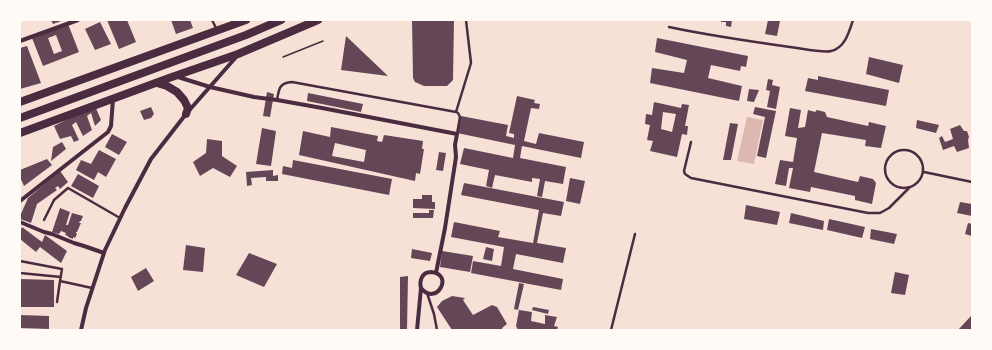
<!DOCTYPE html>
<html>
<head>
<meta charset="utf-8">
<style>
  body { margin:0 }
  #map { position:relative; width:992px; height:350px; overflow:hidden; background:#f7e1d7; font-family:"Public Sans",sans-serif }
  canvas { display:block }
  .frame { position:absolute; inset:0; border:21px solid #fffaf5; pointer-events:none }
</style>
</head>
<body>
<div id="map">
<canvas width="992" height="350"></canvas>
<div class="frame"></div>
</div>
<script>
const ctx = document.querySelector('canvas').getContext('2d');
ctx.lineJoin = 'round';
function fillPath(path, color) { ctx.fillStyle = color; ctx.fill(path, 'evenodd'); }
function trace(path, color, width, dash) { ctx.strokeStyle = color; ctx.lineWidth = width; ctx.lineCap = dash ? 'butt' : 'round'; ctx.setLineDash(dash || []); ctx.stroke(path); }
const water = new Path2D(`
  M747 117 763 120 754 164 737 161Z`);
const building = new Path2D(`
  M51 20H64L53 24Z
  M107 20H127L136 42 119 49Z
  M171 20H190L193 28 176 34Z
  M412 20H454L453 80 447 86H424L415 82 413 78Z
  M721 20H732L731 27 726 26V22H721Z
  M768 20H779L780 21 777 36 765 34Z
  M100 22 111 44 95 50 85 29Z
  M68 24 79 52 43 66 32 38ZM56 35 62 51 54 54 48 38Z
  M346 36 388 76 341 70Z
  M657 38 748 56 746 67 741 66 740 71 711 65 708 78 742 86 739 101 650 83 652 68 684 73 687 60 655 52Z
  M27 46 41 83 20 89V48Z
  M869 57 903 65 899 83 866 74Z
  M818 76 889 90 886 106 805 91 808 78 818 80Z
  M768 79 773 80 772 85 780 87 776 109 767 107 770 91 766 90Z
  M749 89 759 90 754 102 747 101Z
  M267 92 274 94 270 117 263 116Z
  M308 93 363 104 361 112 307 101Z
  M517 96 535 100 534 103 540 104 539 109 531 108 524 141 536 144 539 133 584 142 581 158 522 146 520 158 566 167 563 184 545 181 542 197 537 196 540 179 532 178V182L495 175 492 188 486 186 489 170 460 164 464 148 513 158 515 145 457 133 461 116 508 125 506 136 514 138V134L509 133Z
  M654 102 681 108 682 104 689 105 685 126H688L687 135 682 134 677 157 650 151 653 141 647 140 650 125 645 124 646 114 652 115ZM663 112 676 114 672 132 661 129Z
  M95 106 101 120 95 126 91 113 87 116 92 130 83 136 76 122 72 125 79 140 74 142 71 136 60 139 54 126Z
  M151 107 154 114 151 118 144 120 140 111Z
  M755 107 776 111 766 158 757 156 765 117 753 114Z
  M790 108 801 110 798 128 805 127 808 110 815 112 817 110 825 112 827 117 868 126 869 122 886 126 881 148 865 146 866 140 822 133 814 172 858 182 860 176 873 179 876 183 872 204 855 200V196L811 187 810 192 789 188 793 168H789L786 186 775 184 780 160 793 162 797 138 785 136Z
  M917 120 939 125 936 133 916 128Z
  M730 123 738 124 731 160H723Z
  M960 125 964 131H967L969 137 968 140 969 148 957 152 954 146 943 150 939 138 942 136 945 142 953 139 950 129Z
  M331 127 378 136 377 141 382 142 384 135 423 141 422 149H424L420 174 416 173 415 181 299 155 303 131 330 137ZM335 143 366 150 364 162 332 156Z
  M262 128 276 131 271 166 256 164Z
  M112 134 127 142 119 155 105 147Z
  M207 139 222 141V156L237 166 230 177 213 168 200 176 193 162 206 153Z
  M62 142 66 149 51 161 53 147Z
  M99 150 116 159 106 177 98 172 94 180 76 170 81 160 91 164Z
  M439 152 446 153 443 171 436 170Z
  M47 159 52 165 24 186 20 177V170Z
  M293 160 392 179 389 195 282 174 283 166 292 168Z
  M273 170V176L278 175V181H266V177L251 178 252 185 247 186 246 172Z
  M60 171 68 182 60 189 58 186 55 188 57 190 37 204 31 223 20 219V216L28 198Z
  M78 174 99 186 93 198 71 186Z
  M570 178 585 181 580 204 566 201Z
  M464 183 564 202 561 216 543 213 537 243 566 248 563 263 516 254 513 269 563 279 561 290 471 273 473 261 501 266 504 247 451 237 454 222 500 231 498 237 533 243 539 210 461 195Z
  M422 195H432V202H435V209L413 208V199H422Z
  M960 202 972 204V216L957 213Z
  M746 205 780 212 777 225 744 219Z
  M60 208 70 212 66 225H68L72 213 83 216 81 221H80L79 223H81L77 232H76V233L77 234 75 238 73 237V239L68 237V236L65 235 66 233 61 231 59 234 52 232Z
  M429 210H434L433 218H413V213H429Z
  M791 213 824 221 823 230 789 223Z
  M829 219 865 227 862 238 827 230Z
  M968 223 972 224V236L965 234Z
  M22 227 42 242 45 235 67 251 61 263 40 247 36 252 20 239V232Z
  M871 229 897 234 894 244 870 239Z
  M186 245 205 248 203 272 183 270Z
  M486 247 494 249 492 261 483 259Z
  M412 249 432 253 430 261 411 258Z
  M442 251 473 256 470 272 440 267Z
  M249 253 277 264 264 287 236 275Z
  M146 268 154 281 138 291 131 277Z
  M895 272 909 275 905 295 891 293Z
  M408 276 407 330H400V277Z
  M20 279 54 280V307H20Z
  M519 283 524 284 518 310 514 309Z
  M452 296 465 298 463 300 473 315 492 305 497 307 507 324 502 328 503 330H481L480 329 478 330H452L437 307 442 301Z
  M533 307 549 310 548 314 532 310Z
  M519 310 532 312 531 321 545 324V315L557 317 554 326 558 327 557 330H518L516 326Z
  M20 315 49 316V329L20 328Z
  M971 316 972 317V330H958Z`);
const path = new Path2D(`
  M283 57 323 41`);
const service = new Path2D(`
  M212 20 216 28
  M669 27C711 36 754 42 797 48 804 49 825 53 831 51 845 48 849 32 853 20
  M277 100C279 89 279 83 292 82L456 112 458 113 460 117 457 134
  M456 112 471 63 466 20
  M691 142 684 171 685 174 691 178 868 213H880L889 208 909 188
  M885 169a19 19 0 1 1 38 0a19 19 0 1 1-38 0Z
  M924 172 972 182
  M44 220 54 200 68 188 120 218
  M20 261 62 269 60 281 92 288
  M20 273 61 277
  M427 293 434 314 437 330
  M57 302 60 281
  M611 330 635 234`);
const minor = new Path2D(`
  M20 41 78 20
  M178 77 210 87 254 97 277 100 322 108 457 134 455 145 456 157 445 228 436 273
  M20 201 108 132 111 126 113 99
  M20 222 44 232 52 234 74 243 84 246 104 253
  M81 330 86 308 105 250 125 208 151 159 186 114 237 56
  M417 330 421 288C419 281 422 272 431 272 455 274 436 307 421 288`);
const primary = new Path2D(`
  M157 83 167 86 177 92 184 100 188 108 186 114
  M20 102 246 20`);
const trunk = new Path2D(`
  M20 118 246 35 281 20
  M20 133 169 78 238 54 318 20`);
fillPath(water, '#dcb8b0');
fillPath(building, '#644757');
trace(path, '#4a2c40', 1.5);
trace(service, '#4a2c40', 2.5);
trace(minor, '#4a2c40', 4);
trace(primary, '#4a2c40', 8);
trace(trunk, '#4a2c40', 8);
</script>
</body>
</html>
